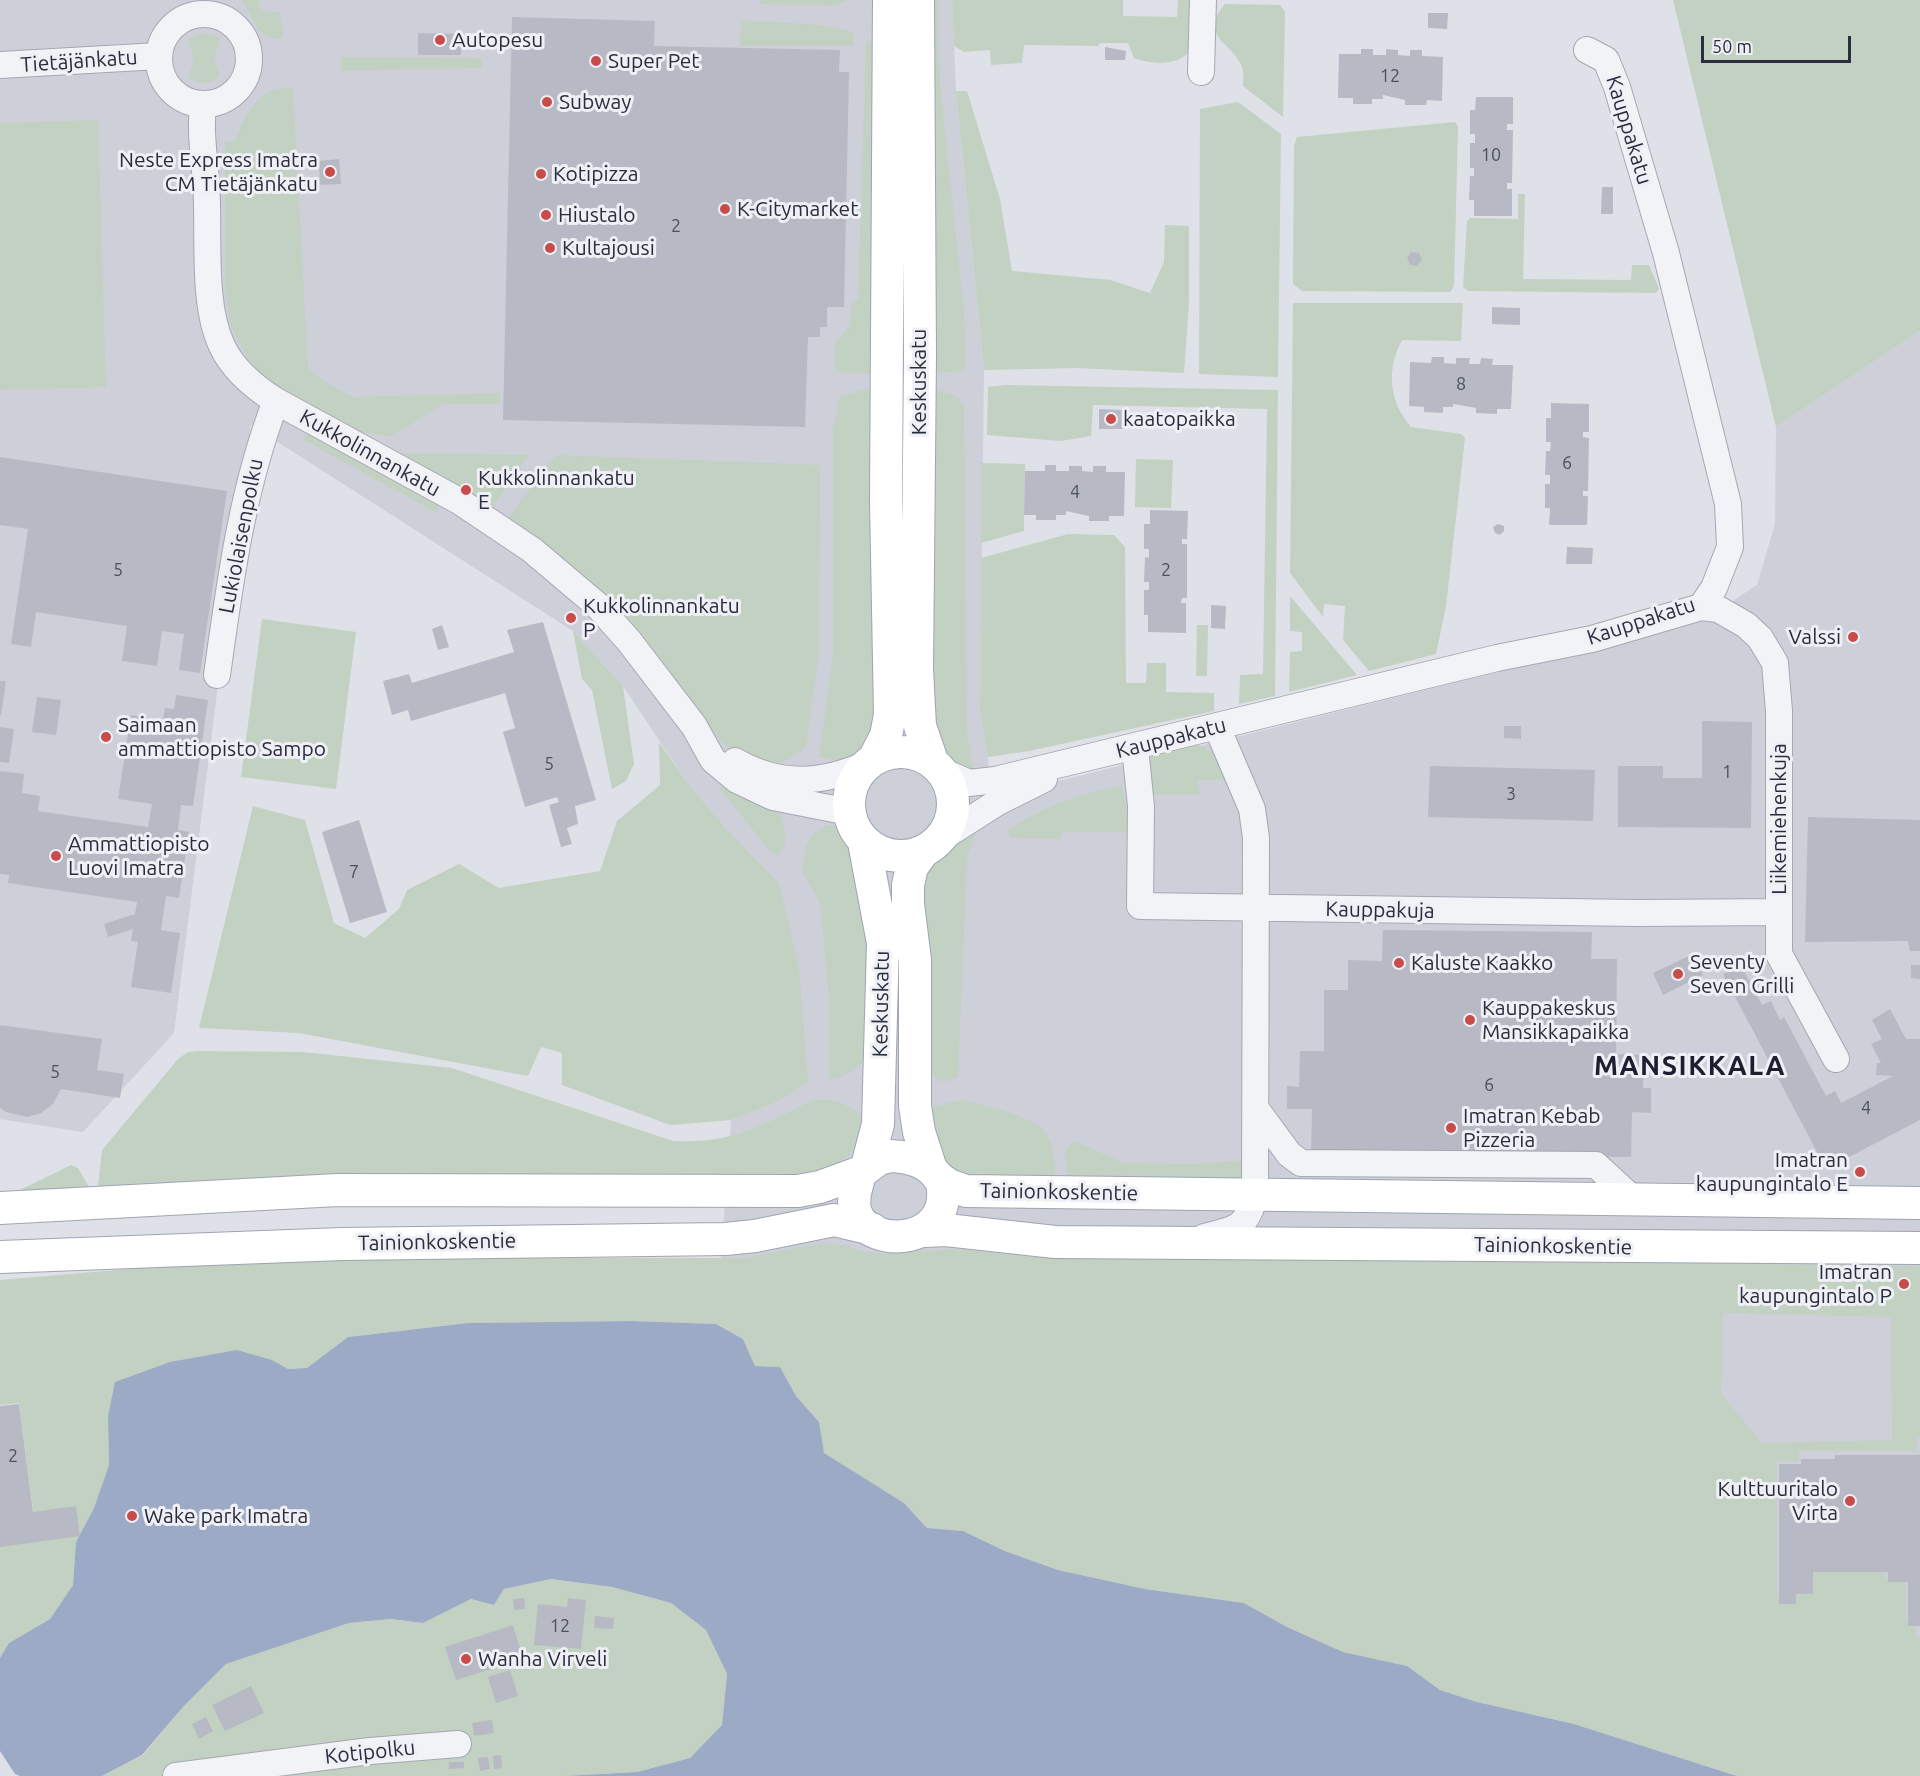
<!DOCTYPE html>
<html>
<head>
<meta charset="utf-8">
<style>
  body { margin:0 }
  #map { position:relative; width:1920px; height:1776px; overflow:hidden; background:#dfe1e8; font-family:Ubuntu,sans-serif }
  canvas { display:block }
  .scale { position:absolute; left:1701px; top:36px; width:150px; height:27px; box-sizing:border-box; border:3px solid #292d3e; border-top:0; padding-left:8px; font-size:18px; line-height:21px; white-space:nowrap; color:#292d3e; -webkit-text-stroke:4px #eff0f5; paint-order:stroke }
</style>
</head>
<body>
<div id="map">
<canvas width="1920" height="1776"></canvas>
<div class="scale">50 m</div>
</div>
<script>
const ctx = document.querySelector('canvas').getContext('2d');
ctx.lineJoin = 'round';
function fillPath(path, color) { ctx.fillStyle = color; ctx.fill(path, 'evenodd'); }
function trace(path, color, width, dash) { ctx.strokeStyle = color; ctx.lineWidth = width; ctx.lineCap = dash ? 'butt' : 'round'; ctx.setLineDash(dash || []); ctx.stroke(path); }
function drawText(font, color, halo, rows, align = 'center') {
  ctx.font = font + ' Ubuntu,sans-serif'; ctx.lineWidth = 6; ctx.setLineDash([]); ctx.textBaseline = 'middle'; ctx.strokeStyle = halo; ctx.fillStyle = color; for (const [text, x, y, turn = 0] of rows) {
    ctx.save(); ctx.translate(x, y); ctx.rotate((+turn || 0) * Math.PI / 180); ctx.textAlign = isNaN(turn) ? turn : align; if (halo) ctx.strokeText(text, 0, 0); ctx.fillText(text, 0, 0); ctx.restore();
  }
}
const built = new Path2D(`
  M0 0H952L956 91 984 370 980 713 988 757 990 798 1700 622 1757 585 1775 524 1776 427 1920 331V1776H1737L716 1324 731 1120 770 1105 729 832 687 782 623 686 573 631 251 425 174 1033 83 1132 0 1119Z`);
const green = new Path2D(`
  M242 0H259V11L280 12 283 37 275 39 260 32Z
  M761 0H848L836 6 760 4Z
  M927 0H938L940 86 964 312 966 366 961 371 932 373V389L955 395 964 405 967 733 975 775C953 767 942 759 932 738Z
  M952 0H1123V16L1177 17 1178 0H1189V52C1175 67 1151 64 1134 58L1128 43H1100L1098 46 1024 45 1022 63 991 65 990 50 964 52 954 46Z
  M1673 0H1920V331L1776 427Z
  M1225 4 1280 5 1285 12 1283 117 1243 86C1243 81 1244 72 1242 67 1232 41 1197 37 1225 4Z
  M741 20 820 25 854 32 853 46H740Z
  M206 33 220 37 214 58 220 76C211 85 198 85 189 77L194 58 188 39Z
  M866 41 881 42 883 713 869 749 847 763 819 757 833 655V431L840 396 871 388V374L835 372V343L850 326 851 306 858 298Z
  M341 57 482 58V68L341 71Z
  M293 88 308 369 328 384 353 397 500 393 499 404H443L393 436 379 435 355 431 289 395 264 378 245 353 230 324 225 286V142L235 141C242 122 253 98 273 90 279 88 288 88 293 88Z
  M956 91H967L1000 199 1012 271 1111 280 1150 293 1164 262 1165 225 1189 226V301L1184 373 1077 368 984 370Z
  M1238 102 1281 134 1278 377 1199 374 1200 109Z
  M98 120 106 387 0 390V123Z
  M1455 122 1458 127 1454 286 1450 292 1302 291 1293 284 1294 146 1297 137Z
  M1518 194H1525L1523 279 1631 280 1632 265H1649L1659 289 1656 293 1468 291 1463 287 1467 221 1470 218 1518 219Z
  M1293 303H1463L1461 341 1402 340C1386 370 1389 401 1411 427L1461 434 1465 438 1446 606 1436 654 1369 671 1343 640 1345 606 1324 604 1323 617 1290 573Z
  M1005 385 1278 390 1275 696 1239 704 1240 675 1263 674 1267 409 1093 405 1091 436 1061 441 987 435 988 387Z
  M308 433 438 506 435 512 304 440Z
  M394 453 529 455 491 509Z
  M556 455 820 465 819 651 806 747 775 766 756 761 725 745 706 724 624 613 572 566 508 518Z
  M1136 459 1173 460 1171 508 1135 507Z
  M981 463 1025 464 1024 531 981 543Z
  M1068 534 1114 535 1125 547 1126 683H1146L1147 663H1166V692L1214 693V711L1029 751 988 757 980 713 981 558Z
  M1290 596 1357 675 1289 692 1290 652 1302 651V632L1290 631Z
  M262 619 356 632 336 789 241 777Z
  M1197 625H1208L1207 676H1196Z
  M573 631 623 686 634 764 626 781 612 789 592 690 582 679Z
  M659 742 687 782 729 832 779 883 799 968 808 1082 770 1105 731 1120 670 1125 562 1085V1053L541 1047 528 1076 299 1033 199 1028 253 806 305 820 334 923 365 938 399 909 407 890 459 864 499 888 600 871 617 821 660 785Z
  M1195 744 1218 753 1233 780H1198L1199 795H1147L1144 772 1149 756Z
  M725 783 750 801 780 812C784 829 791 841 778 856L771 852 719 788Z
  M1122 786 1131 832H1062V839L1011 838 1007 830C1048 806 1074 794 1122 786Z
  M827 825 836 826 850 851 870 946V991L863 1063 839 1078 829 1079V997L820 902 802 871 806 845 813 834Z
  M976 831 967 858 958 1077 948 1081H939L926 1066 918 892 928 865 945 850Z
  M198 1051 303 1052 452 1068 673 1141C734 1144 760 1126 813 1100 833 1098 851 1104 865 1120 857 1163 831 1170 793 1178L16 1192 71 1165 78 1168 89 1187H98L102 1150 178 1059 188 1052Z
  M960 1100C980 1104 1036 1116 1047 1134 1053 1144 1055 1167 1056 1180 1015 1180 965 1191 938 1153 932 1144 929 1129 925 1118L932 1107Z
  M1074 1141 1124 1163 1191 1164 1247 1160 1248 1182 1068 1180 1065 1150Z
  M824 1243 848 1246 863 1252 886 1254 956 1249 1037 1257 1920 1266V1436H1917V1451H1799V1461H1777V1598H1793L1809 1566H1885V1579H1906V1620L1916 1621V1638H1920V1776H1737L1574 1724 1477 1702 1440 1690 1407 1666 1343 1652 1287 1627 1244 1603 1145 1589 1058 1570 1005 1551 963 1531 927 1528 904 1503 823 1453 819 1422 796 1396 780 1367 755 1366 743 1339 716 1324 632 1321 468 1323 348 1337 307 1368 288 1369 272 1360 108 1416 109 1465 94 1508 76 1542 73 1585 50 1619 9 1643 0 1658V1545L37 1540 19 1403 0 1405V1280L164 1266 233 1263 433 1258H744ZM1723 1313 1891 1317 1892 1440 1762 1443 1721 1394Z
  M551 1579 612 1587 671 1603 706 1630 727 1674 722 1725 690 1758 637 1772 563 1776H102L143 1755 183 1707 226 1664 349 1623 391 1619 423 1623 471 1599 494 1605 504 1589Z`);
const water = new Path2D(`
  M632 1321 716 1324 743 1339 755 1366 780 1367 796 1396 819 1422 824 1453 904 1503 927 1528 963 1531 1005 1551 1058 1570 1145 1589 1244 1603 1287 1627 1343 1652 1407 1666 1440 1690 1477 1702 1574 1724 1737 1776H564L637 1772 690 1758 722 1725 727 1674 706 1630 671 1603 612 1587 551 1579 504 1589 494 1605 471 1599 423 1623 391 1619 349 1623 226 1664 183 1707 142 1755 102 1776H20L15 1774 0 1751V1658L9 1643 50 1619 73 1585 76 1542 94 1508 109 1465 108 1416 115 1382 170 1362 237 1350 272 1360 288 1369 307 1368 348 1337 468 1323Z`);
const building = new Path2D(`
  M1428 13H1448L1447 29 1428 28Z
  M512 17 655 21 654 46 840 50 839 72H849L844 307H827V327H820V337H808L805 427 503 420Z
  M418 33 462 34 461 55H418Z
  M1105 47 1126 51 1125 60H1105Z
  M1361 49H1373V55H1386V49L1398 50V55L1410 56V50H1422V56L1443 57 1442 101 1427 100 1426 105H1405V100L1383 95V99H1372V104H1353V98H1338L1339 54H1361Z
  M1476 97H1513V124H1507V130H1513L1512 183H1507V189H1512V216H1474V200H1469L1470 176H1474V168H1470V143H1475V134H1470V110H1475Z
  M339 159 341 184 320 185 319 161Z
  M1602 187H1613V214H1601Z
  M1411 252 1419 253 1422 260 1417 266 1410 265 1407 258Z
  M1492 307 1520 308V325L1492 324Z
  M1432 357H1444V363L1456 364V358H1470L1469 364H1480L1481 358 1493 359 1492 365H1513L1511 409H1497V414L1476 413V408L1453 404V407H1443V413L1424 412V407L1409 406 1410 362 1431 363Z
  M1551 403 1589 404V432H1583V437L1589 438 1588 491H1583V496H1588L1587 525H1549L1550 508H1545V484H1550V475H1545L1546 451H1550L1551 442H1546V418H1551Z
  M1099 409 1123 410V429H1099Z
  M0 457 227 491 200 673 179 670 184 634 162 631 157 666 122 661 127 626 36 612 31 647 11 644 28 529 0 525Z
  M1045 465H1056V471H1069V466H1082V471L1093 472V466H1106V472H1125L1124 516H1109V521H1089V516L1066 511V515H1056V520H1036V515H1024L1025 471H1045Z
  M1150 510 1188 511 1187 539H1182V544H1187V598H1182L1181 603H1186V633L1148 632V615H1144V590H1149V582H1144L1145 557 1149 558V549H1144V524H1150Z
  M1498 524 1504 526V531L1500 535 1495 533 1493 527Z
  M1567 547 1593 548 1592 564H1566Z
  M1211 605 1226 606 1225 629 1211 628Z
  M543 622 596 800 575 806 578 824 567 828 572 844 561 847 549 805 559 802 557 797 525 807 503 732 515 728 505 693 411 721 408 710 392 715 383 681 409 674 412 683 514 652 507 630Z
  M442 625 449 647 438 650 432 629Z
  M0 681H6L1 716 0 715Z
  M176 695 208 700 193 806 181 805 178 830 189 832 179 898 166 896 161 930 180 933 171 993 131 987 138 942 131 941 133 929 108 937 104 924 135 914 137 902 8 883 9 875 0 874V771L24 774 22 793 40 796 38 811 148 827 152 804 118 799 131 715 163 720 165 708 174 709Z
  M37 697 61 700 56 735 32 732Z
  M1702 721 1752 722 1751 828 1618 827V766H1663V778H1702Z
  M1504 726H1521V739L1504 738Z
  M0 727 14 729 9 763 0 762Z
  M1430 766 1595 770 1593 821 1428 817Z
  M1808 817 1920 820V951H1910L1908 941 1805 942Z
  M359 820 387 912 350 923 322 832Z
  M1383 930 1592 932 1591 959H1617L1616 1054 1644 1055 1643 1088H1651V1113L1632 1112 1631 1157 1311 1154 1312 1109H1287V1086L1299 1087 1300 1051H1324V990H1348V960L1382 961Z
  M1693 954 1703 975 1663 995 1653 973Z
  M1741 965 1762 1005 1771 1001 1780 1020 1784 1017 1826 1096 1835 1091 1841 1103 1893 1076 1876 1075 1877 1063H1881L1871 1044 1882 1039 1872 1020 1890 1009 1906 1039H1920V1120L1826 1169 1723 974Z
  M1911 965H1920V979L1911 978Z
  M0 1025 102 1039 97 1070 124 1074 120 1098 61 1089 53 1104 41 1113 27 1117 6 1112 0 1108Z
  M19 1404 33 1512 76 1506 80 1536 0 1547V1406Z
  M1835 1455H1920V1626H1908V1582H1888V1572H1813V1594H1796V1604H1779V1464H1801V1459H1835Z
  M524 1598 525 1609 514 1610 513 1599Z
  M568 1598 586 1600 581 1649 534 1645 538 1604 567 1607Z
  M595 1616 614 1618 613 1629 594 1628Z
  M513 1625 523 1659 456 1680 445 1647Z
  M510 1670 518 1696 496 1703 488 1677Z
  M251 1686 264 1713 225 1731 212 1705Z
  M206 1717 213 1731 199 1739 192 1724Z
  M492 1720 494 1733 474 1736 472 1723Z
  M501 1755 502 1768 494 1769 493 1756Z
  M488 1757 490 1769 480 1771 478 1758Z
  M449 1762H464V1768L449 1769Z`);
const minor = new Path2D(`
  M159 59a45 45 0 1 1 90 0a45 45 0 1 1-90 0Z
  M0 65 159 56
  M1201 72 1203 0
  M203 104C200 132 204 155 206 182 210 231 201 302 222 346 233 370 254 387 276 401L459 501 532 550 597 605 629 641 694 726 713 760 737 780 773 797 849 812
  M1701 607 1718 609 1746 625 1760 638 1775 663 1779 711V954L1836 1059
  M217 675C230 582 242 489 276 401
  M1135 748 1141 806 1140 906 1638 913 1778 912
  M735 761C780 787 822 784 869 763
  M942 771 969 783 995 780 1497 658 1592 639 1701 607 1714 588 1730 547 1728 504 1666 253 1617 87 1606 60 1587 50
  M940 839 998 802 1044 779
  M1256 1109 1289 1154 1301 1163 1596 1165 1633 1199
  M1204 1237C1236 1229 1247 1229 1255 1194L1256 838 1252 809 1217 727
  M176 1776 370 1751 458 1744`);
const major = new Path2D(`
  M918 0 920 355 917 669 920 726 932 761
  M849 804a52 52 0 1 1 104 0a52 52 0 1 1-104 0Z
  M874 759 886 736 890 715 886 501 889 0
  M864 842 883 943 878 1124 867 1166
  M922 853 912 867 908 885V904L915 960V1106L919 1132 931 1169
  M890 1156C913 1157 931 1163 942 1183 954 1244 870 1251 856 1213 851 1200 857 1184 861 1172L879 1159Z
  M939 1178 949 1185 966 1191 1920 1203
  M0 1208 338 1190 798 1191 820 1187 861 1172
  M925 1231 946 1230 1055 1242 1920 1248
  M0 1257 342 1244 725 1239 755 1236 834 1220 872 1229`);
const markers = [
  [440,40,6,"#c74c4a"],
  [596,61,6,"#c74c4a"],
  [547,102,6,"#c74c4a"],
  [330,172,6,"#c74c4a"],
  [541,174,6,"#c74c4a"],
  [725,209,6,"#c74c4a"],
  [546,215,6,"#c74c4a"],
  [550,248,6,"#c74c4a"],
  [1111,419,6,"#c74c4a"],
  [466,490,6,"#c74c4a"],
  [571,618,6,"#c74c4a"],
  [1853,637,6,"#c74c4a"],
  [106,737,6,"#c74c4a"],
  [56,856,6,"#c74c4a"],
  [1399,963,6,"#c74c4a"],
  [1678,974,6,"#c74c4a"],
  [1470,1020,6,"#c74c4a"],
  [1451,1128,6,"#c74c4a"],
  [1860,1172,6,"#c74c4a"],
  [1904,1284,6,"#c74c4a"],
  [1850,1501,6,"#c74c4a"],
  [132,1516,6,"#c74c4a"],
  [466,1659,6,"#c74c4a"]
];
const numberNames = [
  ["12",1390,76],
  ["10",1491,155],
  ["2",676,226],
  ["8",1461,384],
  ["6",1567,463],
  ["4",1075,492],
  ["5",118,570],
  ["2",1166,570],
  ["5",549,764],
  ["1",1727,772],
  ["3",1511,794],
  ["7",354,872],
  ["5",55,1072],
  ["6",1489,1085],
  ["4",1866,1108],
  ["2",13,1456],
  ["12",560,1626]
];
const poiNames = [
  ["Autopesu",452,40],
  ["Super Pet",608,61],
  ["Subway",559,102],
  ["Neste Express Imatra",318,160,"right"],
  ["CM Tietäjänkatu",318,184,"right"],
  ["Kotipizza",553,174],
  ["K-Citymarket",737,209],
  ["Hiustalo",558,215],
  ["Kultajousi",562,248],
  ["kaatopaikka",1123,419],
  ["Kukkolinnankatu",478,478],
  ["E",478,502],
  ["Kukkolinnankatu",583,606],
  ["P",583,630],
  ["Valssi",1841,637,"right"],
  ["Saimaan",118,725],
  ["ammattiopisto Sampo",118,749],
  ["Ammattiopisto",68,844],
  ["Luovi Imatra",68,868],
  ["Seventy",1690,962],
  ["Seven Grilli",1690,986],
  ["Kaluste Kaakko",1411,963],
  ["Kauppakeskus",1482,1008],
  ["Mansikkapaikka",1482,1032],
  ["Imatran Kebab",1463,1116],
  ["Pizzeria",1463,1140],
  ["Imatran",1848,1160,"right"],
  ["kaupungintalo E",1848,1184,"right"],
  ["Imatran",1892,1272,"right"],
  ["kaupungintalo P",1892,1296,"right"],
  ["Kulttuuritalo",1838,1489,"right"],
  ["Virta",1838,1513,"right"],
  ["Wake park Imatra",144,1516],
  ["Wanha Virveli",478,1659]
];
const streetNames = [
  ["Tietäjänkatu",79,61,-4],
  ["Kauppakatu",1629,130,73],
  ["Keskuskatu",919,382,-90],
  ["Kukkolinnankatu",370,453,29],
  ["Lukiolaisenpolku",241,536,-79],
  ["Kauppakatu",1641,621,-18],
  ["Kauppakatu",1171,738,-14],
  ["Liikemiehenkuja",1779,819,-90],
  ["Kauppakuja",1380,910,1],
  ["Keskuskatu",881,1004,-89],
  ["Tainionkoskentie",1059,1192,1],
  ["Tainionkoskentie",437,1242,-1],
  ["Tainionkoskentie",1553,1246,1],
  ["Kotipolku",370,1752,-6]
];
const districtNames = [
  ["MANSIKKALA",1690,1066]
];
fillPath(built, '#cdd0d9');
fillPath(green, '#c2d1c1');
fillPath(water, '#9caac6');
fillPath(building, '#b7bac4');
trace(minor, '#a5a7b2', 28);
trace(major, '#9fa4b3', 34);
trace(minor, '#f2f3f6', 26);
trace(major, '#fff', 32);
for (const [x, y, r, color] of markers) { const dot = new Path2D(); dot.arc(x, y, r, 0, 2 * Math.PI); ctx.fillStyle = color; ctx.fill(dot); trace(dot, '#eff0f5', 2); }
drawText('18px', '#4c5060', null, numberNames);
drawText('21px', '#292d3e', '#eff0f5', poiNames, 'left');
drawText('21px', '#292d3e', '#eff0f5', streetNames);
ctx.letterSpacing = '1.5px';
drawText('bold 27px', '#1b1f2f', '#eff0f5', districtNames);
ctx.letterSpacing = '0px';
</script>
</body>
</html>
